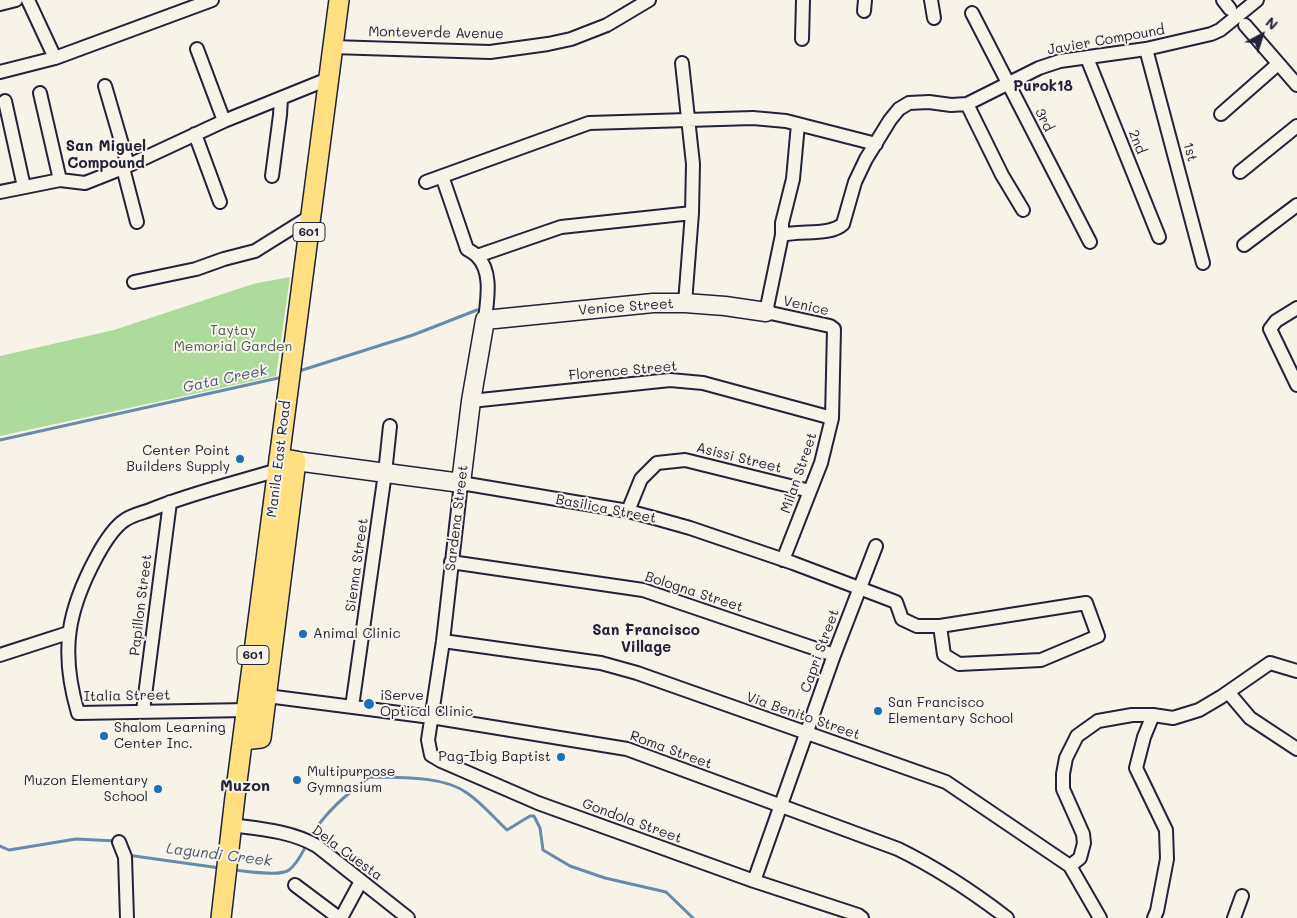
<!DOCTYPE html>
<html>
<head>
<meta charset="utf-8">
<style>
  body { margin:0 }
  #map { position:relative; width:1297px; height:918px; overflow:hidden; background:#f7f3e8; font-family:Mali,sans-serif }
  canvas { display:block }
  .north { position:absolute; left:1237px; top:10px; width:50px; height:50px; -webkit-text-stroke:4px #f7f3e8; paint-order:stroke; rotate:40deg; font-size:14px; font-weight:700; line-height:20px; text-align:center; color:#22223b }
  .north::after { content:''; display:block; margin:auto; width:18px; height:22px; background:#22223b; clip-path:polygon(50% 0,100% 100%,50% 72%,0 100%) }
</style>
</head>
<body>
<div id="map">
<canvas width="1297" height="918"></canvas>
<div class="north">N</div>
</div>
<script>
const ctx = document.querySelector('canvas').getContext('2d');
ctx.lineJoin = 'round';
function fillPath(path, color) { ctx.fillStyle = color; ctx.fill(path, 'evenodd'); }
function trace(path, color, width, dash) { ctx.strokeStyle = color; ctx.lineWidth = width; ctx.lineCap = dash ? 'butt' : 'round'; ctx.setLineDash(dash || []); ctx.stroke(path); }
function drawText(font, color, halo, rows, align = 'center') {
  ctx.font = font + ' Mali,sans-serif'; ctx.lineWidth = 4; ctx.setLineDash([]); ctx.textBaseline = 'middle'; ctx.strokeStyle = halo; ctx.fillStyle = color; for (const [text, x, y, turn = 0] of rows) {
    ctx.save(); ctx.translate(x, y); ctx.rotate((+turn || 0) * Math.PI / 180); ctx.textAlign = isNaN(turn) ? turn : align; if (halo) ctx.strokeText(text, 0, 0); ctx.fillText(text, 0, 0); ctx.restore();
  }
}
const green = new Path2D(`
  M290 277 276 376 0 436V356L114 330 253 284Z`);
const stream = new Path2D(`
  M296 372 413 335 477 310
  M0 440 283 377
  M310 838C324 813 346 795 369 777 398 778 443 775 467 793 482 803 494 818 507 830L530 816H534L540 828 543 850 570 866 605 878 666 892 693 918
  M0 846 9 850 76 839 116 841
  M127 855 220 868
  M234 870C246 871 280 877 289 870 298 863 302 853 307 844`);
const street = new Path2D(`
  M28 0 55 58 212 0
  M931 0 934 18
  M1223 0 1230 9
  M0 4 16 0
  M864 11 865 0
  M972 13 1090 242
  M1245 25 1297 85
  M802 39 803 0
  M332 47 490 52 548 44 571 39 607 25 649 0
  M197 49 224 121
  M1146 49 1203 263
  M1087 58 1159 237
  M682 63 693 164 692 213 685 303
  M0 72 55 58
  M105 86 128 165
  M40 93 60 180
  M5 101 24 187
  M967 104 1002 175 1023 210
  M1221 114 1278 64
  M195 134 220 202
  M123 168 137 222
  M1240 172 1297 126
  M272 176 280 115 281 98
  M442 176 467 249C470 251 474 253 477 256 493 272 487 300 485 320
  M426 182 589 123 753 118 786 121 876 144
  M0 192 60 180 85 183 123 168 224 121 328 79
  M782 235C800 230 830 236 843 224L855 182 866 159 890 120 899 109 909 103 929 102 951 105 967 104 1039 68 1060 61 1146 49 1211 34 1220 30 1257 0
  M1244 245 1297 205
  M477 256 561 227 692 213
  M134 282 196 269 224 259 255 251 311 216
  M1297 308 1276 321 1270 329 1297 385
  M471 401 670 380 703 383 832 418
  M628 511 641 479 657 463 685 460 810 491
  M783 560 821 463 832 418 834 329 830 326 766 312 782 235V223L793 179 798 124
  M451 562 643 590 834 655
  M443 641 601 663 637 673 946 782 1070 866 1100 918
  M0 655 68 633
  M1228 692 1250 718 1297 749
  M267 696 431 717 627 749 898 849C937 868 973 892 1007 918
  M352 707 385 473 390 426
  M247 710 78 713C60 652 67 611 97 556 103 545 114 527 125 520 132 515 142 513 150 510 191 493 235 483 278 470
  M143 711 170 502
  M1153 715 1144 737 1136 768 1166 830 1167 859 1157 911 1154 918
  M231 825C261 829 291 831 317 846L408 918
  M119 842 125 857 127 918
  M1070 866 1080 858 1084 843 1083 834 1063 789V774L1066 758 1077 736 1098 721 1132 715H1153L1173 718 1199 710 1221 697 1270 663 1297 671
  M754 881 834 655 876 546
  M295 885 339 918
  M341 918 361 881
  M862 918 858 915 754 881 538 803 441 761 431 755 428 740 443 641 461 483 628 511 658 519 690 528 793 563 896 602 902 619 917 626H940L1086 603 1098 636 1041 660 959 664 944 655 940 626
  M1234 918 1242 896`);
const secondary = new Path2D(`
  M296 461 461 483 471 401 485 320 653 303H685L725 306 766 312`);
const primary = new Path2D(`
  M243 740 261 738 296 461 279 458
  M221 918 235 797 339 0`);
const markers = [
  [240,459,5,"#1f6fb2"],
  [303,634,5,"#1f6fb2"],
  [369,704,6,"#1f6fb2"],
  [878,711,5,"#1f6fb2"],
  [104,736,5,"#1f6fb2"],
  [561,757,5,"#1f6fb2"],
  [297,780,5,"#1f6fb2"],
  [158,789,5,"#1f6fb2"]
];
const shields = [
  [309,232,32],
  [253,655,32]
];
const shieldNames = [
  ["601",309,232],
  ["601",253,655]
];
const streetNames = [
  ["Monteverde Avenue",436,33,1],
  ["Javier Compound",1106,40,-10],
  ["3rd",1044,120,63],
  ["2nd",1137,142,68],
  ["1st",1190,152,75],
  ["Venice",806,306,13],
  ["Venice Street",626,307,-4],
  ["Florence Street",623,371,-5],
  ["Asissi Street",739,458,14],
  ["Manila East Road",279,459,-83],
  ["Milan Street",799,473,-71],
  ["Basilica Street",606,509,11],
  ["Sardena Street",457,518,-83],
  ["Sienna Street",357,565,-82],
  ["Bologna Street",694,592,18],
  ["Papillon Street",141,605,-83],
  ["Capri Street",820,651,-70],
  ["Italia Street",127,696,-1],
  ["Via Benito Street",803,716,19],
  ["Roma Street",671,750,20],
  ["Gondola Street",632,821,20],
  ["Dela Cuesta",347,853,36]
];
const parkNames = [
  ["Taytay",233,331],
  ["Memorial Garden",233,347]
];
const poiNames = [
  ["Center Point",230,451,"right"],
  ["Builders Supply",230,467,"right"],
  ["Animal Clinic",313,634],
  ["iServe",380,696],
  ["Optical Clinic",380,712],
  ["San Francisco",888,703],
  ["Elementary School",888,719],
  ["Shalom Learning",114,728],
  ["Center Inc.",114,744],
  ["Pag-Ibig Baptist",551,757,"right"],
  ["Multipurpose",307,772],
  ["Gymnasium",307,788],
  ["Muzon Elementary",148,781,"right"],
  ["School",148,797,"right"]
];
const neighbourhoodNames = [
  ["Purok18",1043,86],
  ["San Miguel",106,146],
  ["Compound",106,163],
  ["San Francisco",646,630],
  ["Village",646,647]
];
const waterNames = [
  ["Gata Creek",225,379,-12],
  ["Lagundi Creek",219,855,7]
];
const quarterNames = [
  ["Muzon",245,786]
];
fillPath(green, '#acdb9b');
trace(stream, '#688aab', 3);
trace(street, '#22223b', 16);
trace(secondary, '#22223b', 21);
trace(primary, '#22223b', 22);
trace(street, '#f7f3e8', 12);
trace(secondary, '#f7f3e8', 18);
trace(primary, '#ffdf80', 19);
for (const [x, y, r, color] of markers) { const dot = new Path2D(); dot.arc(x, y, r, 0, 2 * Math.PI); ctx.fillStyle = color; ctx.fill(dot); trace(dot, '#f7f3e8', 2); }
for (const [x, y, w] of shields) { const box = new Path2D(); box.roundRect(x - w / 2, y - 9.5, w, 19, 4); ctx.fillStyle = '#f7f3e8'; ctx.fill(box); trace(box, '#22223b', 1); }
drawText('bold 12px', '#22223b', null, shieldNames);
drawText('14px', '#22223b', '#f7f3e8', streetNames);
drawText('14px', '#4b5a58', '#f7f3e8', parkNames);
drawText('14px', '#22223b', '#f7f3e8', poiNames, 'left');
drawText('bold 15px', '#22223b', '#f7f3e8', neighbourhoodNames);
drawText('italic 15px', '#455673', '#f7f3e8', waterNames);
drawText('bold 16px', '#22223b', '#f7f3e8', quarterNames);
</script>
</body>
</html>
